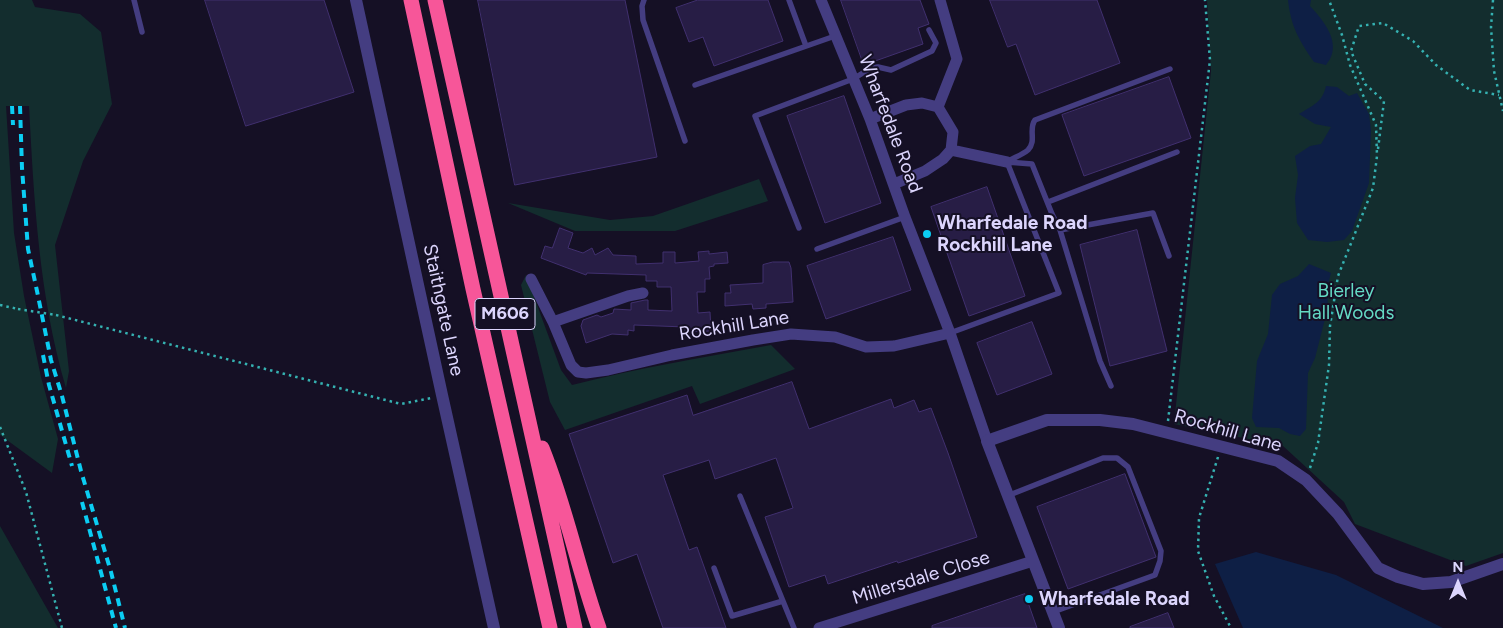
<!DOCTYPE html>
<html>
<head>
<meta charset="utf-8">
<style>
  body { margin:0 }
  #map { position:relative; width:1503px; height:628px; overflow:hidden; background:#151025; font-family:Figtree,sans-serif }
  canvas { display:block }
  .north { position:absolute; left:1433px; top:558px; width:50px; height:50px; -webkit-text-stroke:4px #151025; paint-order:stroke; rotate:0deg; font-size:14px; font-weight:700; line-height:20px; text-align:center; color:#dcd5fd }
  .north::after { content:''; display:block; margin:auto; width:18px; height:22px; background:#dcd5fd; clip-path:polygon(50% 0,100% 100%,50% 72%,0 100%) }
</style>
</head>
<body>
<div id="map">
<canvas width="1503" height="628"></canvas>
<div class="north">N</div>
</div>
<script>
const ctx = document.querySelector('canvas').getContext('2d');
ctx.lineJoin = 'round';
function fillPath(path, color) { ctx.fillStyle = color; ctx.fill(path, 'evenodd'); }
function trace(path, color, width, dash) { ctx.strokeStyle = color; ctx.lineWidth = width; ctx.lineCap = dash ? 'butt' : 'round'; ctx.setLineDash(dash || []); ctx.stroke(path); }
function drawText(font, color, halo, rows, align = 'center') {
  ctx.font = font + ' Figtree,sans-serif'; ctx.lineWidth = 4; ctx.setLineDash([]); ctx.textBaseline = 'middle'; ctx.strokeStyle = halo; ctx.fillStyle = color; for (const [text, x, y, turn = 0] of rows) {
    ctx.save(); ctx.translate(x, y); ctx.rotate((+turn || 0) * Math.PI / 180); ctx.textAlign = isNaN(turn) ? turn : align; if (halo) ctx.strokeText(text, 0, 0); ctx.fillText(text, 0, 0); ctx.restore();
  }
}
const green = new Path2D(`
  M0 0H32L35 7 80 14 101 32 112 104 83 161 55 245 69 371 66 388C39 296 34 201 29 106H6L14 233 24 296 41 377 58 439 52 473 0 435Z
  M1207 0H1503V553L1466 566 1355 524 1344 502 1283 446 1174 424 1211 71Z
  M759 179 768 201 675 231H575L508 203 610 220 653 216Z
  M526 275 561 370 572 385C638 368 705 357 771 345L795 369 700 404 692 386 565 430 550 402 521 285Z
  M0 526 58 628H59H0Z`);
const water = new Path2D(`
  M1288 0H1311L1310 6C1321 18 1337 36 1332 54 1331 58 1328 62 1326 65L1314 62C1299 40 1291 27 1288 0Z
  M1326 86 1337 87 1349 96 1357 93 1369 114 1371 130 1369 183 1352 231 1344 240 1327 242 1308 240 1297 223 1295 198 1298 175 1295 156 1310 146 1321 144 1331 127 1315 124 1299 114C1313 105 1322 103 1326 86Z
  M1309 264 1331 273 1327 288 1328 307 1315 358 1308 373 1306 429 1300 436 1290 434 1279 428 1256 427 1252 418 1257 361 1268 334 1272 295 1280 284 1298 276Z
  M1256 552 1336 575 1443 628H1243L1215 564Z`);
const building = new Path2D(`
  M205 0H324L354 92 246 126Z
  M478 0H625L657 157 515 185Z
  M698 0H768L783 41 714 66 703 37 689 42 676 8Z
  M841 0H920L929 24 918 28 923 44 864 65Z
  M990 0H1097L1120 63 1035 95 1016 44 1008 47Z
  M1169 77 1191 138 1084 176 1062 115Z
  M844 96 881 203 825 223 787 116Z
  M987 187 1025 296 969 316 931 207Z
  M560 228 573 233 568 248 583 253 592 248 595 255 608 248 613 255 636 256V264L663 263V252H675V263L699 261 698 252 709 251V254L727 252 728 263 714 264V266L709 267 710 279H705V292H697L698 313 710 312 711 331 685 332V327L634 325V331L628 330V335L612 334 586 343 581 326 583 320 597 315 601 317 613 313 614 309 631 310V303L645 300H648V310L672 311 671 287H657V281H646V275L587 273 586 275 541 258 545 246 552 248Z
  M1137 230 1167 351 1110 366 1080 245Z
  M893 237 911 290 826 319 807 266Z
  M773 262H789L791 268 793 302 766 304V308L753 309 752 304 725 306V293H731L730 285 763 283V265Z
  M1032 322 1052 374 997 395 977 343Z
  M792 382 809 429 891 399 894 408 914 400 919 412 931 408 948 453 977 537 898 563 897 561 828 584 825 575 789 587 765 517 793 508 776 458 715 479 709 460 663 475 689 550 697 547 726 628H663L637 554 613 563 569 434 687 395 693 415Z
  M1125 474 1156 557 1068 589 1037 507Z
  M1025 594 1037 628H932V626Z
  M1168 613 1174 628H1130V627Z`);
const path = new Path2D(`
  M1493 0 1491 27 1494 71 1503 111
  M1378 149 1384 101 1365 84 1351 51 1359 26 1383 23 1413 41 1436 65 1470 90 1499 95
  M0 305 18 309
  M56 315 401 404 431 398
  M1168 421 1210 60 1205 0
  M0 427 26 492 62 628
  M1218 457 1199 518 1198 551 1214 596 1231 628
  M1310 468 1318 443 1329 365 1330 326 1338 276 1373 188 1377 156 1376 125 1350 65 1342 35 1329 0`);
const service = new Path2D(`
  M134 0 142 32
  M644 0 642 6 643 20 685 141
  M789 0 806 46
  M695 85 835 36
  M1007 162 1032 164 1052 214 1060 230 1153 213 1169 256
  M1007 162C1013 158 1022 155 1028 150 1037 141 1028 129 1035 120L1170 69
  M1048 202 1177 152
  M799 228 755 116 853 79 871 68 878 67 891 70 932 51 936 43 929 30
  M1060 230 1100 361 1111 386
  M817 249 905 217
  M950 333 1059 293 1007 162
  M740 496 794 628
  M1007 496 1103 458H1117L1128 467 1161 551 1160 561 1155 575 1053 612
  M714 568 732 616 783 601`);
const minor = new Path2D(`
  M821 0 870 119 905 217 950 333 987 441
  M938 107 957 59 940 0
  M870 119 906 105 922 103 938 107 953 132 951 150 943 159 925 171 894 184
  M951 150 1007 162
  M531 279 553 322 571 365 578 372 586 373 608 370 672 355 753 340 791 334 835 337 866 347 894 346 950 333
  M553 322 628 296 643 293
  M819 628 1033 561`);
const tertiary = new Path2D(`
  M356 0 442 395 494 628
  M1059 628 987 441 1047 420H1100L1133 424 1278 461 1306 480 1338 514 1378 568 1398 577 1423 584 1451 582 1503 564`);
const motorway = new Path2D(`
  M411 0 473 289 550 628
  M435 0 575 628
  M542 448C566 507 578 569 599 628`);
const rail = new Path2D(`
  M12 106 13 125
  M20 106 22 168 28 249 37 291 51 360 62 396 81 471 111 572 125 628
  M43 355 49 385 72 466
  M82 502 116 628`);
const pathBridge = new Path2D(`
  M18 309 56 315`);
const markers = [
  [927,234,5,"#0bcdf3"],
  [1029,599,5,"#0bcdf3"]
];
const shields = [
  [505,314,60]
];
const shieldNames = [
  ["M606",505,314]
];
const streetNames = [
  ["Wharfedale Road",890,124,69],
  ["Staithgate Lane",443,310,78],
  ["Rockhill Lane",734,326,-9],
  ["Rockhill Lane",1228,431,16],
  ["Millersdale Close",921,578,-17]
];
const poiNames = [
  ["Wharfedale Road",937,223],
  ["Rockhill Lane",937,245],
  ["Wharfedale Road",1039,599]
];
const parkNames = [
  ["Bierley",1346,291],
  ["Hall Woods",1346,313]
];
fillPath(green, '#132d2e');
fillPath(water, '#0e1f45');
fillPath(building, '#271d45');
trace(building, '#41306f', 1);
trace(path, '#35b1b1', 2.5, [2.5, 4]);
trace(service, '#443d81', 5.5);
trace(minor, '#443d81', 11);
trace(tertiary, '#443d81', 12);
trace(motorway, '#f75699', 15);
trace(rail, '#0bcdf3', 4, [8, 6]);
trace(pathBridge, '#35b1b1', 2.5, [2.5, 4]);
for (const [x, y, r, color] of markers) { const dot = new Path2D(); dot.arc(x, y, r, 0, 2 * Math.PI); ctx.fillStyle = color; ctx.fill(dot); trace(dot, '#151025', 2); }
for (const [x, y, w] of shields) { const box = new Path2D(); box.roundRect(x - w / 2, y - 15.5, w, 31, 4); ctx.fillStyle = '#151025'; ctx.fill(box); trace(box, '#dcd5fd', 1); }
drawText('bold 18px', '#dcd5fd', null, shieldNames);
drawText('19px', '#dcd5fd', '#151025', streetNames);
drawText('bold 19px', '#dcd5fd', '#151025', poiNames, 'left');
drawText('19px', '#64dac4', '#151025', parkNames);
</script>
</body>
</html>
